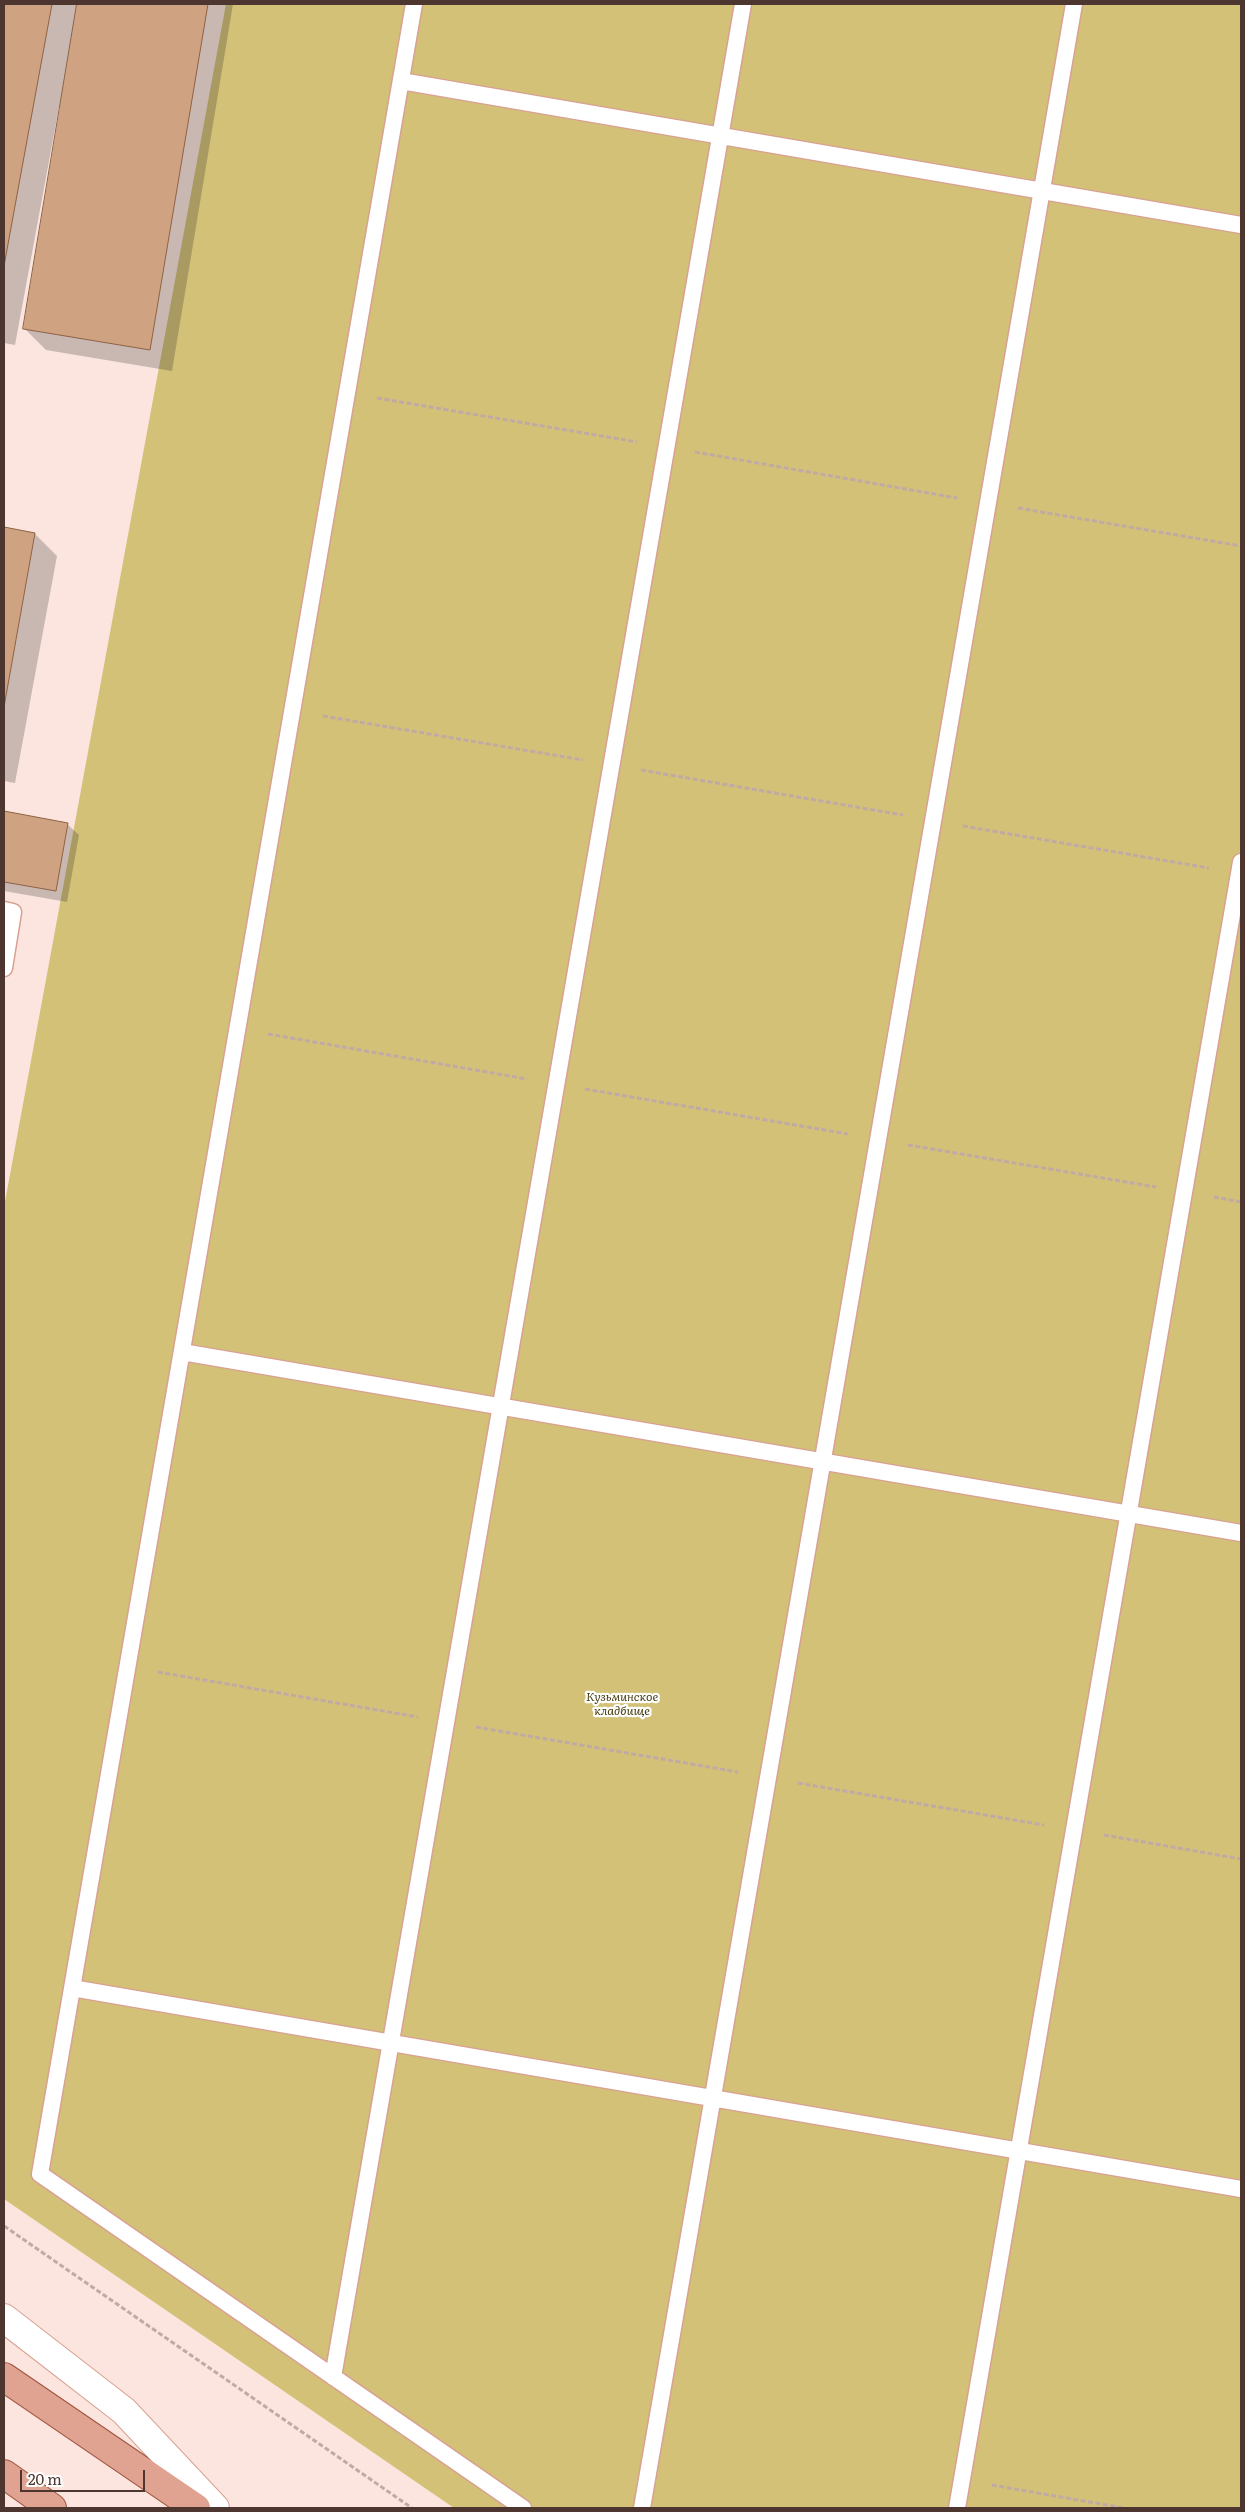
<!DOCTYPE html>
<html>
<head>
<meta charset="utf-8">
<style>
  body { margin:0 }
  #map { position:relative; width:1245px; height:2512px; overflow:hidden; background:#fce5de; font-family:Literata,serif }
  canvas { display:block }
  .frame { position:absolute; inset:0; border:5px solid #4d362f; pointer-events:none }
  .scale { position:absolute; left:20px; top:2470px; width:125px; height:22px; box-sizing:border-box; border:2px solid #4d362f; border-top:0; padding-left:6px; font-size:15px; line-height:18px; white-space:nowrap; color:#4d362f; -webkit-text-stroke:4px #fff; paint-order:stroke }
</style>
</head>
<body>
<div id="map">
<canvas width="1245" height="2512"></canvas>
<div class="frame"></div>
<div class="scale">20 m</div>
</div>
<script>
const ctx = document.querySelector('canvas').getContext('2d');
ctx.lineJoin = 'round';
function fillPath(path, color) { ctx.fillStyle = color; ctx.fill(path, 'evenodd'); }
function trace(path, color, width, dash) { ctx.strokeStyle = color; ctx.lineWidth = width; ctx.lineCap = dash ? 'butt' : 'round'; ctx.setLineDash(dash || []); ctx.stroke(path); }
function drawText(font, color, halo, rows, align = 'center') {
  ctx.font = font + ' Literata,serif'; ctx.lineWidth = 4.5; ctx.setLineDash([]); ctx.textBaseline = 'middle'; ctx.strokeStyle = halo; ctx.fillStyle = color; for (const [text, x, y, turn = 0] of rows) {
    ctx.save(); ctx.translate(x, y); ctx.rotate((+turn || 0) * Math.PI / 180); ctx.textAlign = isNaN(turn) ? turn : align; if (halo) ctx.strokeText(text, 0, 0); ctx.fillText(text, 0, 0); ctx.restore();
  }
}
const green = new Path2D(`
  M226 4H1241V2508H454L4 2199V1207Z`);
const shadow = new Path2D(`
  M4 4H233L172 371 46 350 24 328 61 108 59 107 15 345 4 343Z
  M4 528 35 534 57 556 15 783 4 781Z
  M4 813 67 824 79 835 67 902 4 891Z`);
const building = new Path2D(`
  M4 4H52L4 266Z
  M77 4H208L150 350 23 329Z
  M4 527 35 533 4 707Z
  M4 811 68 823 56 891 4 882Z`);
const path = new Path2D(`
  M377 398 637 442
  M695 452 957 498
  M1018 508 1241 546
  M323 716 583 760
  M641 770 903 815
  M963 826 1209 868
  M268 1034 527 1079
  M585 1089 848 1134
  M908 1145 1156 1187
  M1214 1197 1241 1202
  M158 1672 418 1717
  M476 1727 738 1772
  M798 1783 1044 1825
  M1104 1835 1241 1859
  M4 2226 412 2508
  M992 2485 1124 2508`);
const lane = new Path2D(`
  M414 4 40 2174 523 2508
  M401 81 1241 225
  M4 910 13 912 4 968
  M182 1352 1241 1533
  M72 1988 1241 2189
  M333 2377 743 4
  M642 2508 1074 4
  M957 2508 1241 862`);
const secondary = new Path2D(`
  M4 2318 124 2411 215 2508`);
const primary = new Path2D(`
  M4 2377 196 2508
  M4 2474 52 2508`);
const parkNames = [
  ["Кузьминское",622,1697],
  ["кладбище",622,1711]
];
fillPath(green, '#d3c178');
fillPath(shadow, '#0003');
fillPath(building, '#cfa282');
trace(building, '#8c6244', 1);
trace(lane, '#d8a191', 19);
trace(secondary, '#d8a191', 30);
trace(primary, '#9f543f', 30);
trace(path, '#c1aaa3', 3, [5, 2.5]);
trace(lane, '#fff', 16);
trace(secondary, '#fff', 28);
trace(primary, '#e0a291', 28);
drawText('italic 12px', '#483e11', '#fff', parkNames);
</script>
</body>
</html>
